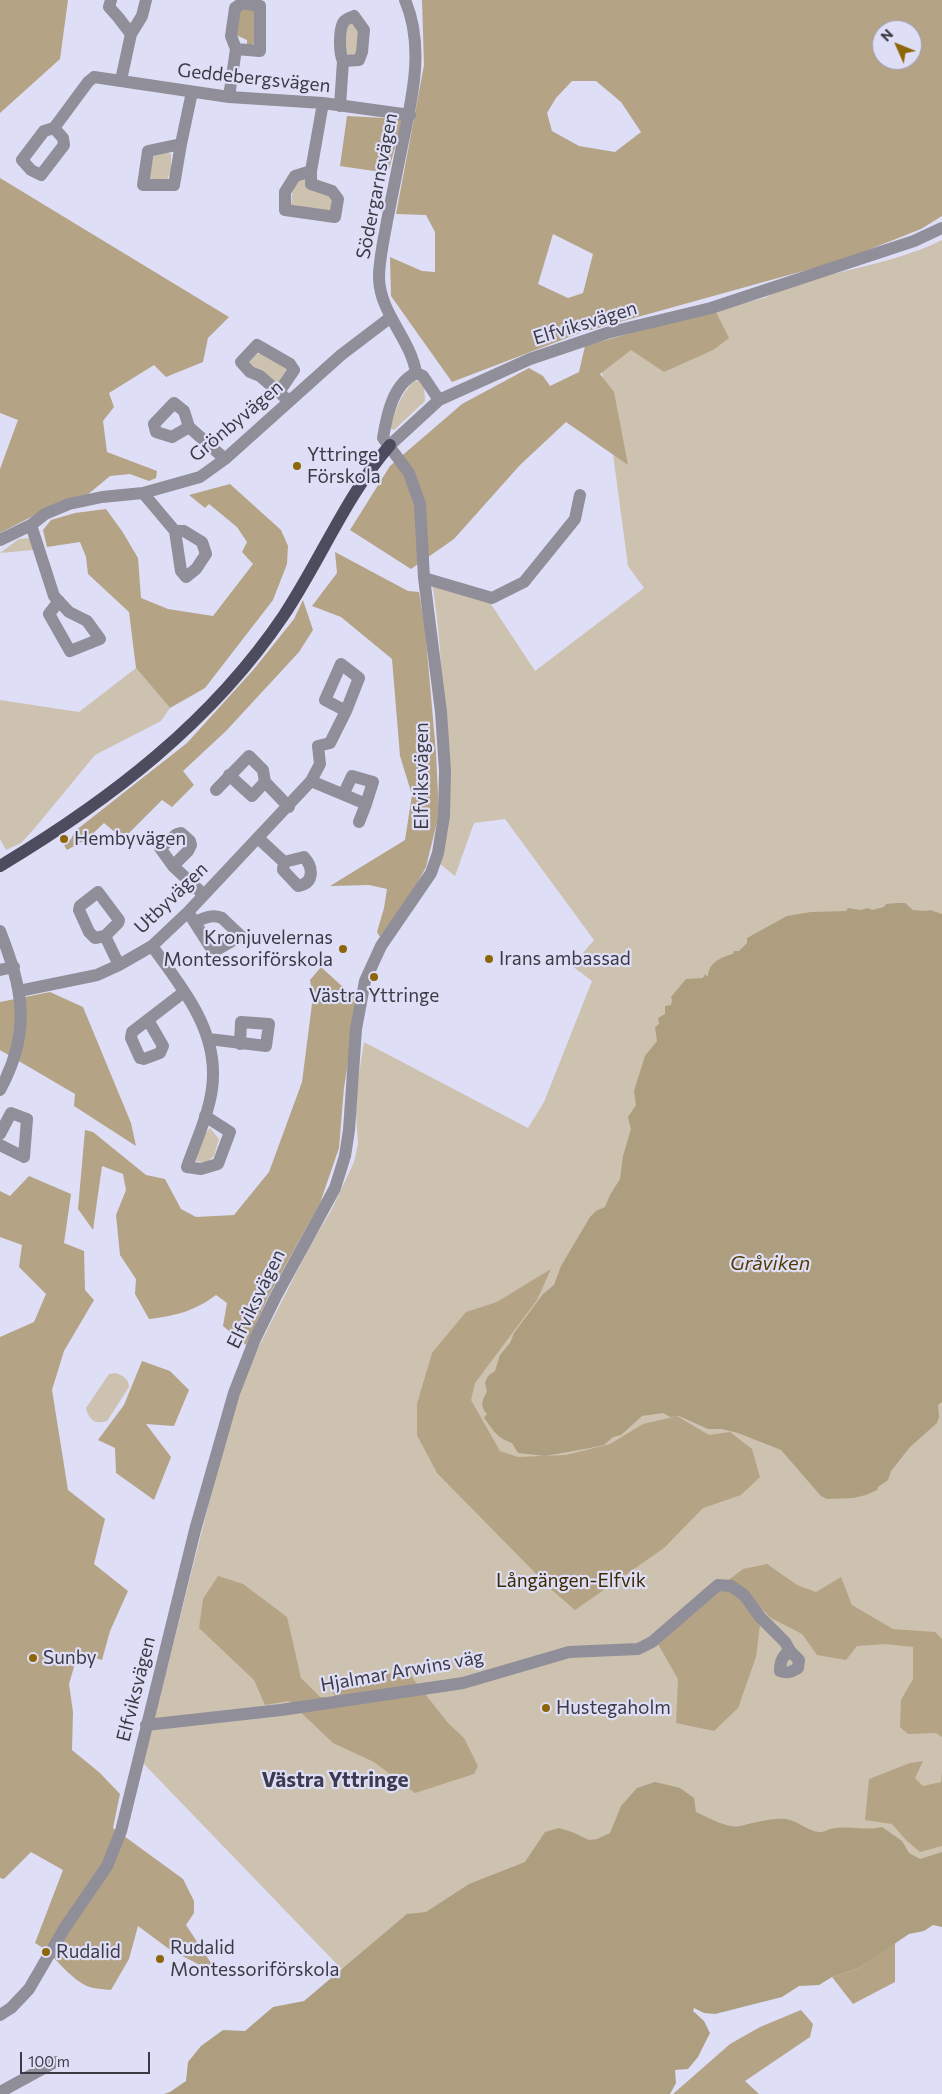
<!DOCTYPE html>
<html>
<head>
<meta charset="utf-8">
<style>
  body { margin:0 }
  #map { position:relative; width:942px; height:2094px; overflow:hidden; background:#dfdef7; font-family:Commissioner,sans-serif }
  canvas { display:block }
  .north { position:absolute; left:872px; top:20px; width:50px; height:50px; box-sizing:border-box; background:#dfdef7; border:1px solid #9e9db0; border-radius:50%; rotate:314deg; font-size:14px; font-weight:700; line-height:20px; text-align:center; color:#3c3b45 }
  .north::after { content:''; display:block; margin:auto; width:18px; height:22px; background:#8c6608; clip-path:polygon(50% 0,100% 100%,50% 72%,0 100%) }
  .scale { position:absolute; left:20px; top:2052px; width:130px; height:22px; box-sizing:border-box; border:2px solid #3c3b45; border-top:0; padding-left:6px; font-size:15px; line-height:18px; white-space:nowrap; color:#3c3b45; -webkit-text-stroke:4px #dfdef7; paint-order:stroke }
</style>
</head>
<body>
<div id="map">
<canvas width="942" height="2094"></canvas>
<div class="north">N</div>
<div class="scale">100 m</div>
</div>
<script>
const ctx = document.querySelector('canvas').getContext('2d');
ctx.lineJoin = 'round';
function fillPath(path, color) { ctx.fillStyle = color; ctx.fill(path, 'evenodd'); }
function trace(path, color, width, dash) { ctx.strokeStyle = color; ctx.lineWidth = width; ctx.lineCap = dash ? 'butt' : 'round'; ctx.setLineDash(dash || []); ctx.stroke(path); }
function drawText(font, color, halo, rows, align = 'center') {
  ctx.font = font + ' Commissioner,sans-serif'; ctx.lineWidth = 4.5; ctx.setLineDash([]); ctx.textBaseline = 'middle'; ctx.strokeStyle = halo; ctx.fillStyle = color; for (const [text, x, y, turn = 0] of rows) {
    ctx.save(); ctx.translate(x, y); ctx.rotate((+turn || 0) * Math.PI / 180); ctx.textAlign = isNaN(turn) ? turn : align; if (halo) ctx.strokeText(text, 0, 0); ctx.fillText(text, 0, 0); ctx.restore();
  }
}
const green = new Path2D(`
  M351 23 359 27V54L345 55 347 24Z
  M165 152 171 154V170L167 180 156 181 149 178 153 157 159 153Z
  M305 176 332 196 331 210 328 212 291 205 293 186Z
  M942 240V1873L435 2066 143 1763 231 1416 256 1352 311 1244 332 1209 354 1162 358 1144 355 1099 364 1042 528 1128 544 1102 592 981 572 966 594 940 505 819 474 823 455 876 440 864C442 767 448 673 431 577L485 595 535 671 644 588 628 566 598 342 764 298C821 270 886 268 942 240Z
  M261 353 288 366 280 386 258 373 249 362 257 354Z
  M414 381H420L424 386 425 401 394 430 390 428C395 409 401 395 414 381Z
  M30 538 34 550 0 553 19 539Z
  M136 668 170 708 161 721 95 755 34 829 21 843 6 850 0 839V700L79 712Z
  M210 1128 219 1139 214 1156 206 1163 196 1161 202 1137Z
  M115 1373C123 1375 129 1379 129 1387L107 1421C95 1425 89 1420 86 1408L109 1374Z`);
const forest = new Path2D(`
  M0 0H68L60 59 0 113Z
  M422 0H942V216L921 229 843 260 580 333 452 382 391 296 390 257 422 271 435 272V232L426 215 396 214 424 65ZM882 30H912V60H882ZM572 81H596L621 102 641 132 615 152 579 146 552 131 547 113 556 98ZM553 234 593 254 583 293 568 298 538 284Z
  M238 7 255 10V43L247 48V40L236 35Z
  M347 116 403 119 389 169 374 171 340 166Z
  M0 178 229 317 208 338 203 362 166 377 154 365 109 393 114 407 103 421 107 452 157 471 156 478 149 481 130 474 110 476 86 496 37 514 0 533V469L18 420 0 413Z
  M715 310 729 338 713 350 664 372 631 350 600 374 614 392 628 465 566 422 520 465 454 539 411 569 350 530 390 466 462 404 529 368 543 376 550 386 579 372 585 346Z
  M230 484 281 530 288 546 287 564 273 600 205 688 170 708 136 668 129 612 88 574 86 557 80 542 47 547 43 530 51 520 75 513 106 509 122 531 138 558 141 598 168 609 213 616 253 564 242 552 247 542 237 527 209 504 205 508 189 495Z
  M335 552 408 591 419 592 425 628 436 753 439 814 426 867 410 896 380 937 377 932 384 908 387 889 369 885 330 886 405 840 412 795 400 756 392 659 341 617 312 606 337 573Z
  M303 600 313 630 299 652 226 731 183 771 194 785 172 807 162 800 123 839 104 823 87 839 67 850 64 845 71 839 75 831 187 743 254 669 294 619Z
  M321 967 344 988 358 998 344 1088 339 1148 320 1203 269 1295 246 1345 223 1326 227 1303 216 1295C195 1311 175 1316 149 1319L135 1294 136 1279 120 1255 116 1215 126 1190 123 1174 102 1166 93 1230 78 1209 85 1130 93 1132 146 1175 165 1179 181 1209 196 1217 234 1215 269 1172 302 1082 313 996 310 980Z
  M50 992 83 1007 131 1123 136 1146 74 1106 75 1094 0 1050V1002Z
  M29 1176 71 1194 64 1243 84 1251 85 1290 94 1300 64 1351 52 1390 68 1490 105 1519 94 1564 128 1591 110 1631 102 1660 78 1653 69 1684 73 1712 72 1750 100 1773 120 1794 113 1828 183 1879 194 1901V1913L186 1925 219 1975 169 1949 138 1926 129 1959 111 1990C104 1989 93 1989 87 1986 66 1976 55 1954 35 1943L63 1870 31 1852 4 1879 0 1878V1337L34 1322 46 1294 19 1267 22 1245 0 1237V1191L10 1196Z
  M551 1269 537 1300 475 1383 471 1400 500 1451 518 1457 566 1455 610 1444 643 1424 677 1416 709 1435 730 1432 752 1449 760 1477 741 1495 703 1508 664 1548 575 1610 553 1591 437 1473 417 1435V1404L432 1353 466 1312 497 1302Z
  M142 1361 170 1371 189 1390 174 1426 146 1424 171 1457 154 1500 116 1473 115 1448 98 1440 124 1405Z
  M767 1564 797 1585 816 1592 841 1577 852 1605 893 1629 935 1632 942 1639V1737L936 1733 908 1734 900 1727 901 1700 913 1679V1647L885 1644 857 1646 846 1660 817 1655 802 1634 771 1618 762 1609 756 1657 738 1708 714 1731 676 1723 678 1679 658 1644 709 1595 743 1569Z
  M218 1576 243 1584 287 1617 301 1678 320 1697 336 1698 327 1684 407 1671 448 1723 464 1738 478 1766 474 1774 415 1793 374 1762 333 1743 289 1701 265 1705 254 1680 199 1628 203 1599Z
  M923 1761 915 1778 923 1786 941 1782 942 1771V1846L920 1852 906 1840 892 1824 865 1820 869 1779 910 1763Z
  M895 1943V1982L853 2004 832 1977 859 1968Z
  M801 2010 813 2024 810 2037 745 2081 759 2094H673L730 2044 760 2027Z`);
const water = new Path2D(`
  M897 903H905L913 910 926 911 930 910 942 914V1402L938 1405 939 1417 937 1423 910 1447 891 1471 888 1480 878 1487 877 1490 866 1495 853 1498 827 1499 821 1496 781 1450 738 1433 722 1429H708L679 1416 670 1417 663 1413 642 1416 621 1435 613 1437 604 1445 590 1448 545 1456 518 1453 512 1443C497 1438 494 1431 484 1418L487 1414C479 1405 483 1400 487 1391L485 1383 488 1376 495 1371 500 1355 510 1343 514 1333 543 1294 554 1285 561 1266 590 1217 596 1211 605 1207 610 1195 620 1179 623 1156 631 1129 628 1117 636 1105 634 1091 645 1056 657 1041 655 1027 659 1024 658 1018 665 1014V1006L671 1005 672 1000 671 997 686 979 703 978 705 974 708 977C708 963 721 957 733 954L734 951H739L747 943V938L787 916 811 912 846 911 848 908 860 910 868 908 872 910 884 907 886 904Z
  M655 1782 680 1788 694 1798 696 1812C708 1817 727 1829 740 1826 755 1823 770 1818 785 1819 797 1820 806 1830 818 1832 825 1833 829 1828 836 1828 852 1826 866 1831 882 1827L902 1841 909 1853 920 1859 942 1852V1927L933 1925 924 1931 909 1934 859 1968 832 1977 819 1985 799 1986 782 1997 715 2014 704 2013 694 2008 693 2011 704 2021 710 2033 698 2057 688 2069 675 2070 676 2083 670 2094H164L170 2092 186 2081 188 2062 201 2046 223 2030 245 2031 273 2007 304 2001 407 1914 426 1912 469 1884 525 1862 545 1832 559 1828 572 1832 589 1840 597 1839 610 1833 621 1806 637 1788Z`);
const minor = new Path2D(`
  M111 0 109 7 118 17 131 34
  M405 0C425 47 412 98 402 146 397 171 392 196 387 221 384 239 379 259 379 278 380 314 411 339 416 373
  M121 80 131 34 142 16 146 0
  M229 97 236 49 231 36 235 8 242 3 260 6V51L236 49
  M340 106 343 61 359 60 362 52 364 30 354 16C350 18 345 19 343 23 339 31 339 53 343 61
  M54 128 63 138 64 145 41 175 31 170 22 160 44 131 54 128 88 82 94 77 229 97 323 103 410 115
  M181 144 174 185H143L148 151 181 144 192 92
  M311 171V184L332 191 338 199 335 217 285 210V192L295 176 311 171 323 103
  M416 373 423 376 439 400
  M279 392 294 370 290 364 257 345 241 362 250 372 260 376 289 401
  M189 427 184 411 174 403 154 424 156 432 172 437 189 427 225 459
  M390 445 439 400 530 359 607 333 711 308 914 241 942 228
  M143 493 175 531 181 571 186 577 196 569 206 554 202 542 184 531H175
  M31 525 54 596 69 612 87 621 100 639 70 651 49 614 59 601
  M0 540 31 525 45 514 69 504 102 497 143 493 200 477 225 459 341 355 391 317
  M424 578 492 598 524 582 575 519 580 495
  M229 775 252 796 265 782
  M311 781 366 804 373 782 352 776 344 793
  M216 790 249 756 263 770 265 782 289 807
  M359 822 366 804
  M258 838 284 862 283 870 298 886C315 883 313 867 304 857L284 862
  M173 866 188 851 191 845 190 841 181 833 177 834 160 848 173 866 204 895
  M188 912 211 948 218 949 241 936 222 918C211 914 205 918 195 922
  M0 931C23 990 32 1031 0 1090
  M105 936 118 923 119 920 98 892 80 906 79 910 89 932 95 938 105 936 119 965
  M152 946C180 985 214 1025 213 1075 213 1106 197 1138 187 1167L201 1169 218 1164 230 1132 205 1116
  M0 970 14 967
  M19 991 97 975 119 965 152 946 188 912 311 781 320 764 318 746 330 743 346 711 359 678 341 664 325 700 346 711
  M148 1020 163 1046 160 1053 144 1059 140 1058 131 1038 132 1032 184 992
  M209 1039 266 1046 269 1024 241 1022 240 1044
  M0 1134 11 1113 27 1119 24 1157 0 1145
  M146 1725 281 1710 463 1683 569 1652 638 1649 652 1642 718 1585 731 1586 744 1595 760 1617 785 1642 790 1651C782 1655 780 1662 780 1671 787 1674 792 1672 798 1668L799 1660 790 1651
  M0 2015 11 2008 29 1989 64 1929 107 1866 121 1831 195 1530 234 1393 255 1339 276 1296 335 1188 345 1156 349 1130 356 1029 365 981 381 946 431 873 438 853 444 816 445 771 441 712 424 578 420 504 409 473 383 438C387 414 393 384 416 373
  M0 2092 55 2062`);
const major = new Path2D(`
  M0 866C110 800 212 722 284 615 321 559 346 496 390 445`);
const markers = [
  [297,466,5,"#8c6608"],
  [64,839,5,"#8c6608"],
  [343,949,5,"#8c6608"],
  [489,959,5,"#8c6608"],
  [374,977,5,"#8c6608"],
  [33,1658,5,"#8c6608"],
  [546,1708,5,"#8c6608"],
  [46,1952,5,"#8c6608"],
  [160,1959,5,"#8c6608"]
];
const streetNames = [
  ["Geddebergsvägen",254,78,6],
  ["Södergarnsvägen",377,186,-79],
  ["Elfviksvägen",585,323,-17],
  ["Grönbyvägen",236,421,-40],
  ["Elfviksvägen",422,776,-90],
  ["Utbyvägen",171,898,-44],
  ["Elfviksvägen",256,1299,-64],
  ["Hjalmar Arwins väg",402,1671,-10],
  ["Elfviksvägen",136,1689,-76]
];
const poiNames = [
  ["Yttringe",307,455],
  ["Förskola",307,477],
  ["Hembyvägen",74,839],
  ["Kronjuvelernas",333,938,"right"],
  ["Montessoriförskola",333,960,"right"],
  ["Irans ambassad",499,959],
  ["Västra Yttringe",374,996,"center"],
  ["Sunby",43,1658],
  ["Hustegaholm",556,1708],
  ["Rudalid",170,1948],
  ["Montessoriförskola",170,1970],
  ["Rudalid",56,1952]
];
const parkNames = [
  ["Långängen-Elfvik",571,1581]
];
const waterNames = [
  ["Gråviken",770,1263]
];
const quarterNames = [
  ["Västra Yttringe",335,1780]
];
fillPath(green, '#cdc2af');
fillPath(forest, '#b4a385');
fillPath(water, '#ae9e80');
trace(minor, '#8f8e99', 12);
trace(major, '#4d4c5e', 12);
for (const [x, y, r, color] of markers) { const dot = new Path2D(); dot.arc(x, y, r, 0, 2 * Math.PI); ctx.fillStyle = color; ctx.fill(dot); trace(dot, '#dfdef7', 2); }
drawText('19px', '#3c3b45', '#dfdef7', streetNames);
drawText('19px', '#3c3b45', '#dfdef7', poiNames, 'left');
drawText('19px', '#3c2a01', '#dfdef7', parkNames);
drawText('italic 20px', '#543c01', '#dfdef7', waterNames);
drawText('bold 21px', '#3c3a4e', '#dfdef7', quarterNames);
</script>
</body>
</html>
